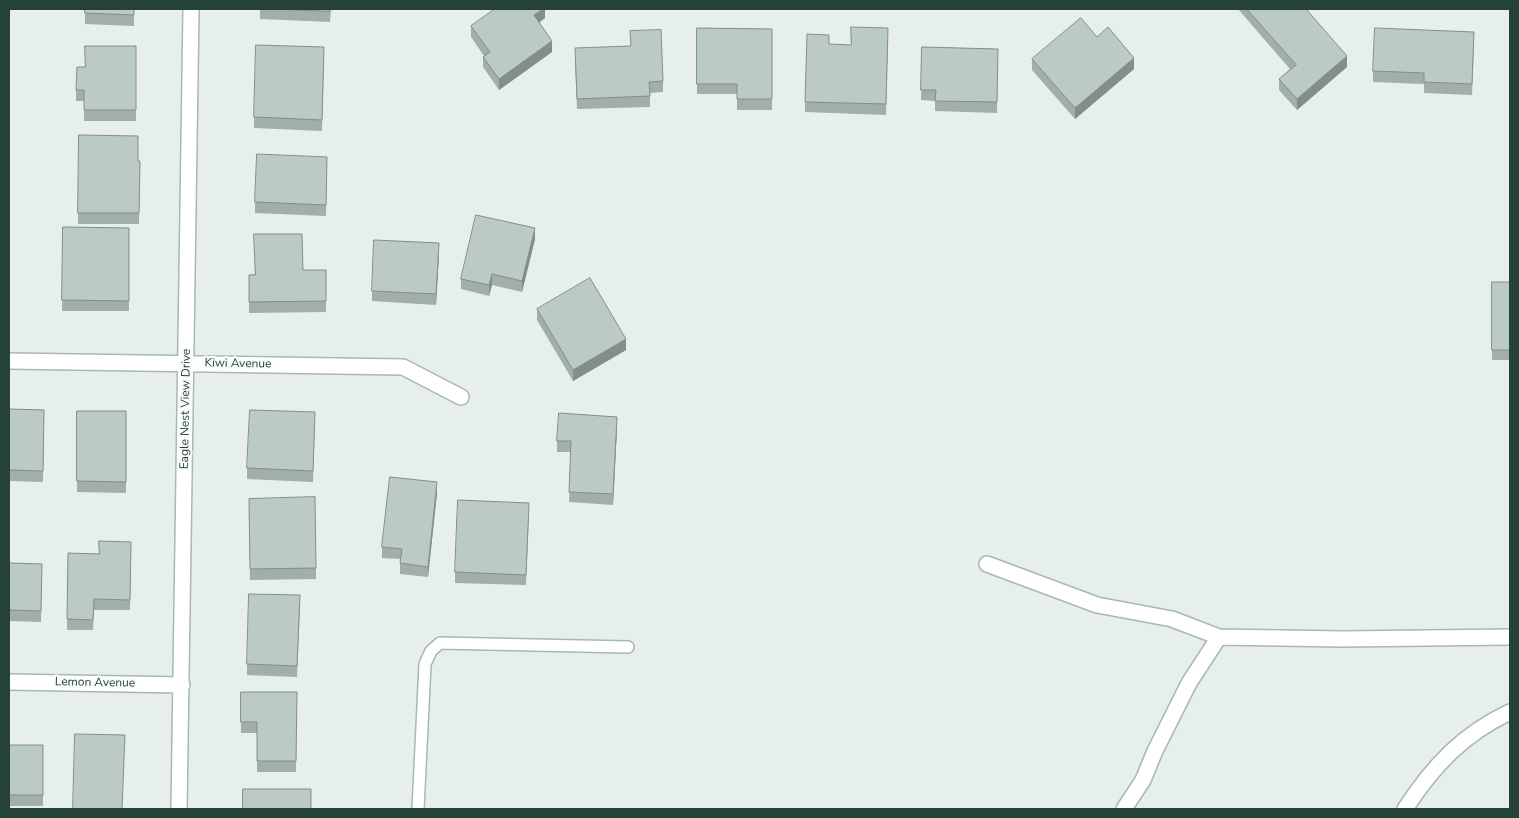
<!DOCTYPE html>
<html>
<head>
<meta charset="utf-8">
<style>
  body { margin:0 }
  #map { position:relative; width:1519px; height:818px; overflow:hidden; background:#e6efeb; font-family:"Nunito Sans",sans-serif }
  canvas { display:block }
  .frame { position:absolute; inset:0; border:10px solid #24423a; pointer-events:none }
</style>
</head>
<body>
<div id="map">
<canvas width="1519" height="818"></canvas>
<div class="frame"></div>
</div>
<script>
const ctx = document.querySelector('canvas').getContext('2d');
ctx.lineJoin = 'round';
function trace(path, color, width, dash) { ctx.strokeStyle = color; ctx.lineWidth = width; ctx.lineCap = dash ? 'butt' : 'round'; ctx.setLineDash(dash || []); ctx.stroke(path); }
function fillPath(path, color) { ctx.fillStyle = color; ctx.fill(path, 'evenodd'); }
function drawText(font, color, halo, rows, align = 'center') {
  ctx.font = font + ' "Nunito Sans",sans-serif'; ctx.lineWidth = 4.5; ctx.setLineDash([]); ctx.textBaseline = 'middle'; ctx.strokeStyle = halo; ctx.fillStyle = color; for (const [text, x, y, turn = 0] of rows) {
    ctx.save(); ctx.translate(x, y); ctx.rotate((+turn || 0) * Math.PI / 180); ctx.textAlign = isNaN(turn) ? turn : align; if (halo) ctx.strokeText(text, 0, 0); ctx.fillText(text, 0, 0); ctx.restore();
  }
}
const lane = new Path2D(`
  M418 809 425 664 431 651 440 643 628 647`);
const street = new Path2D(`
  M9 361 403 367 461 397
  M987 564 1097 605 1172 619 1219 637
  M9 682 182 685
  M179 809 191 9
  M1124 809 1143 780 1155 751 1189 683 1219 637 1343 639 1510 637`);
const secondary = new Path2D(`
  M1405 809C1433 766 1463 734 1510 712`);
const wall = new Path2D(`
  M85 9H134V26L85 24Z
  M260 9H331L330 22 260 19Z
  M545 9V18L539 23 552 52 499 90 483 67V57L484 56 471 37V26Z
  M1238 9H1306L1347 67 1297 110 1279 90V79L1290 69Z
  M697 28 772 29V110H737V94H697Z
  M1097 37 1134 69 1075 119 1032 70V59Z
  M888 38 886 115 805 112V102L829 44 851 45Z
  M1474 43 1472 95 1424 93V84L1373 82V71Z
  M136 46V121H84V101H76V90L85 67Z
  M922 47 998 49 997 113 935 111V101L921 100Z
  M324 58 322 131 254 128V117Z
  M575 59 663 81V92L650 93V107L577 109Z
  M79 135 138 161H140L139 224H78Z
  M327 157 326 216 255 213V202Z
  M63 227 129 228V311H62Z
  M535 239 522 292 492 285 489 296 461 289V279Z
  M439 254 436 305 372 301V291Z
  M303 270H326V312L249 313V275Z
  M1492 282H1510V360H1492Z
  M537 309 626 350 573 381 537 320Z
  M9 409 44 410 43 482 9 481Z
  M77 411H126V493L77 492Z
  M315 423 313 482 247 479V468Z
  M617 428 613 505 569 502 571 452H557V441Z
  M437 493 428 577 400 574V559L382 558V547Z
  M249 499 316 568V579L250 580Z
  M529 514 526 585 455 583V572Z
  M131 542 130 610H94L93 630H67L68 553 99 554Z
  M9 563 42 564 41 622 9 621Z
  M300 606 297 677 247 675V664Z
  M241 692H297L296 772H257V733H241Z
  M9 745H43V806H9Z`);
const shadedWall = new Path2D(`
  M543 9H545V18L534 26V15Z
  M552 41V52L499 90V79Z
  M1347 56V67L1297 110V99Z
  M1134 58V69L1075 119V108Z
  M535 228V239L522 292V281Z
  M439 243V254L436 305V294Z
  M492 274V285L489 296V285Z
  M626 339V350L573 381V370Z
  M617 417V428L613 505V494Z
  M437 482V493L428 577V567Z`);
const building = new Path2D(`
  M85 9H134V15L85 13Z
  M276 9H330V11Z
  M495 9H543L534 15 552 41 499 79 483 57 490 52 471 26Z
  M1247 9H1306L1347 56 1297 99 1279 79 1296 65Z
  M1081 18 1097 37 1108 27 1134 58 1075 108 1032 59Z
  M851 27 888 28 886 104 805 102 807 34 829 35V44L851 45Z
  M697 28 772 29V99H737V84H697Z
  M1375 28 1474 32 1472 84 1424 82V73L1373 71Z
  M661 30 663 81 649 82 650 96 577 99 575 48 631 46 630 31Z
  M256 45 324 47 322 120 254 117Z
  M85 46H136V110H84V90H76L77 67H85Z
  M922 47 998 49 997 102 935 101 936 90H921Z
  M79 135 138 136V161H140L139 213H78Z
  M257 154 327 157 326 205 255 202Z
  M476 215 535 228 522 281 492 274 489 285 461 279Z
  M63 227 129 228V301L62 300Z
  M254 234H302L303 270H326V301L249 302V275H255Z
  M374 240 439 243 436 294 372 291Z
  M590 278 626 339 573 370 537 309Z
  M1492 282H1510V350H1492Z
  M9 409 44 410 43 471 9 470Z
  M250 410 315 412 313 471 247 468Z
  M77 411H126V482L77 481Z
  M559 413 617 417 613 494 569 492 571 441H557Z
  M390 477 437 482 428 567 400 563 402 549 382 547Z
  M315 497 316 568 250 569 249 499Z
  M458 500 529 503 526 575 455 572Z
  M99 541 131 542 130 600 94 599 93 620 67 619 68 553 99 554Z
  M9 563 42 564 41 611 9 610Z
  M249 594 300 595 297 666 247 664Z
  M241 692H297L296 761H257V722H241Z
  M75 734 125 735 122 809H73Z
  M9 745H43V795H9Z
  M243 789H311V809H243Z`);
const streetNames = [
  ["Kiwi Avenue",238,364,1],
  ["Eagle Nest View Drive",186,409,-89],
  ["Lemon Avenue",95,683,1]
];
trace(lane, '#a8b8b2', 14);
trace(street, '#a8b8b2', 18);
trace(secondary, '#a4bbb3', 18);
trace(lane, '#fff', 11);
trace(street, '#fff', 15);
trace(secondary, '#fff', 15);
fillPath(wall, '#a1aea9');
fillPath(shadedWall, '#838d89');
fillPath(building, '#bbcac4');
trace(building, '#838d89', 1);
drawText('12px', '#24423a', '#f7fbf9', streetNames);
</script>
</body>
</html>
